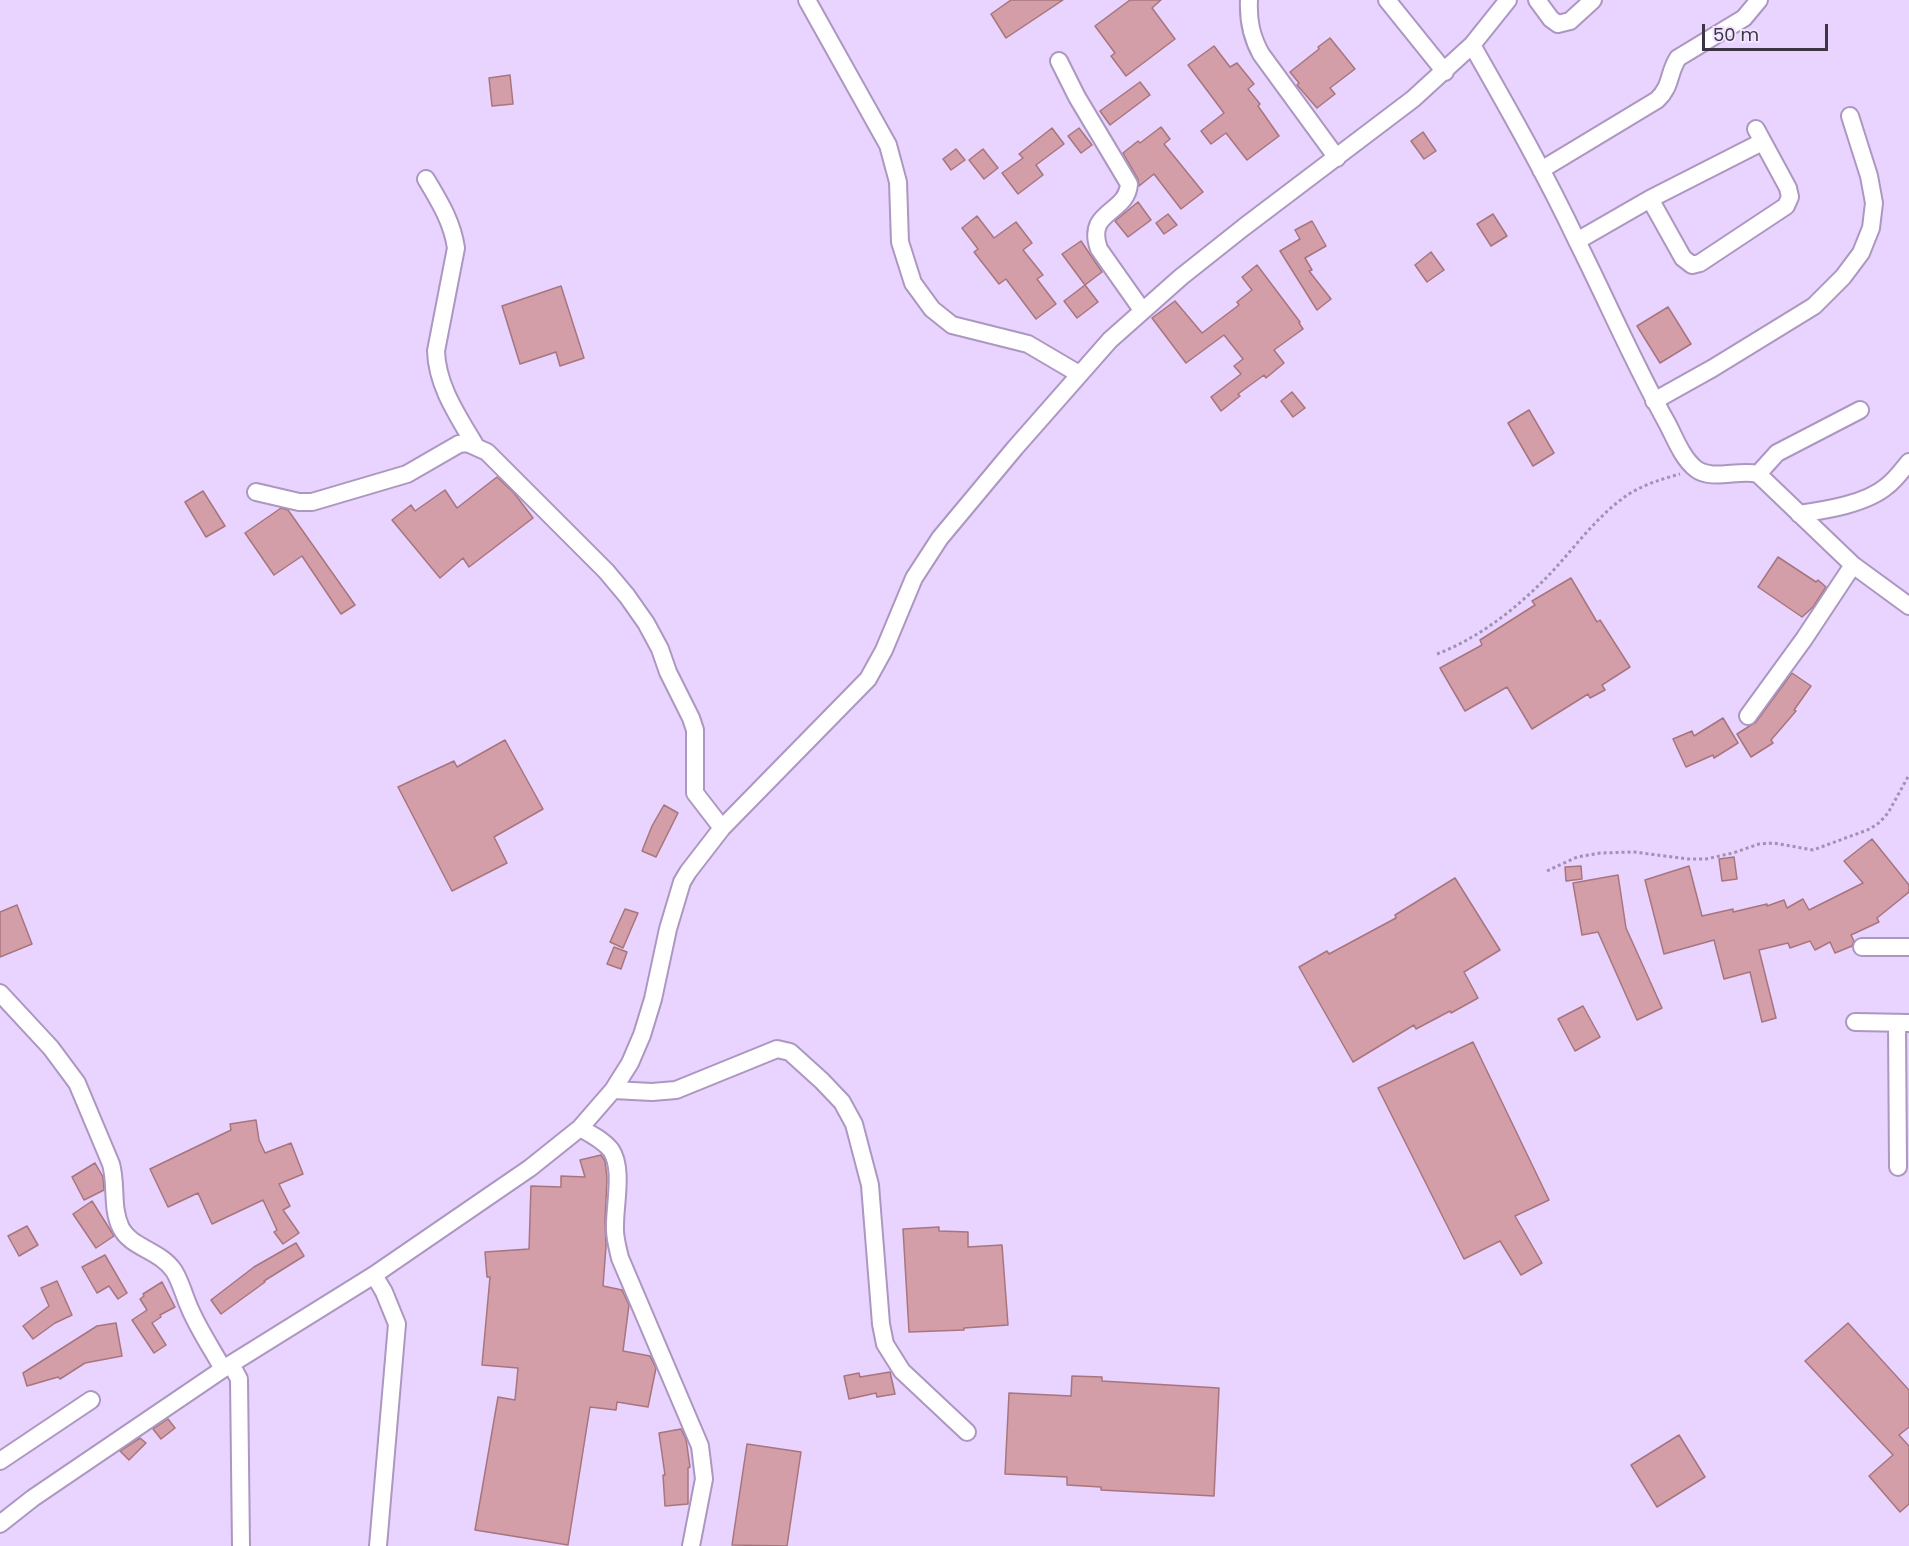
<!DOCTYPE html>
<html>
<head>
<meta charset="utf-8">
<style>
  body { margin:0 }
  #map { position:relative; width:1909px; height:1546px; overflow:hidden; background:#e9d3ff; font-family:Poppins,sans-serif }
  canvas { display:block }
  .scale { position:absolute; left:1702px; top:24px; width:126px; height:27px; box-sizing:border-box; border:3px solid #3d3445; border-top:0; padding-left:8px; font-size:18px; line-height:21px; white-space:nowrap; color:#3d3445; -webkit-text-stroke:4px #f1e4ff; paint-order:stroke }
</style>
</head>
<body>
<div id="map">
<canvas width="1909" height="1546"></canvas>
<div class="scale">50 m</div>
</div>
<script>
const ctx = document.querySelector('canvas').getContext('2d');
ctx.lineJoin = 'round';
function fillPath(path, color) { ctx.fillStyle = color; ctx.fill(path, 'evenodd'); }
function trace(path, color, width, dash) { ctx.strokeStyle = color; ctx.lineWidth = width; ctx.lineCap = dash ? 'butt' : 'round'; ctx.setLineDash(dash || []); ctx.stroke(path); }
const building = new Path2D(`
  M1011 0H1063L1006 38 991 14Z
  M1130 0H1161L1152 8 1175 39 1126 76 1111 56 1115 53 1095 26Z
  M1330 38 1355 69 1330 88 1335 94 1317 108 1297 85 1299 83 1290 72 1319 49 1318 47Z
  M1214 46 1230 67 1237 63 1254 84 1248 89 1260 104 1258 106 1279 136 1247 160 1226 133 1211 144 1201 131 1224 113 1188 65Z
  M510 75 513 104 492 106 489 78Z
  M1140 82 1150 95 1110 125 1100 111Z
  M1161 127 1170 139 1164 144 1203 192 1181 209 1154 174 1139 186 1138 179 1123 153 1138 141 1140 143Z
  M1052 128 1064 144 1036 165 1043 175 1018 194 1002 173 1023 158 1019 154Z
  M1079 128 1092 145 1081 153 1068 136Z
  M1423 132 1436 151 1424 159 1411 141Z
  M956 149 965 160 951 170 943 159Z
  M983 149 998 168 984 179 969 160Z
  M1138 202 1151 220 1128 237 1115 221Z
  M1168 214 1177 225 1164 234 1156 223Z
  M1493 214 1507 236 1491 246 1477 224Z
  M977 216 994 238 1016 222 1032 243 1023 250 1043 275 1037 279 1056 304 1036 319 1006 279 999 284 974 252 978 249 962 228Z
  M1312 221 1326 246 1305 258 1312 270 1309 271 1331 299 1317 310 1280 251 1300 239 1295 230Z
  M1081 241 1102 272 1085 285 1062 254Z
  M1431 252 1444 270 1427 282 1415 265Z
  M1257 265 1300 322 1299 323 1303 329 1274 350 1284 363 1266 378 1264 375 1238 394 1240 396 1221 411 1211 397 1241 374 1234 366 1243 359 1224 335 1186 363 1152 318 1175 301 1202 333 1239 305 1237 302 1252 290 1242 277Z
  M1085 285 1098 302 1077 318 1064 301Z
  M561 286 584 358 560 366 556 352 520 364 502 306Z
  M1668 307 1691 344 1660 363 1637 326Z
  M1292 392 1305 408 1293 417 1281 401Z
  M1529 410 1554 453 1533 466 1508 423Z
  M497 477 514 493 533 518 469 567 463 558 440 578 392 520 411 505 415 511 445 490 457 508Z
  M203 491 225 526 206 537 185 502Z
  M281 508 288 510 355 605 341 614 302 556 274 575 245 533Z
  M1778 557 1816 582 1818 580 1826 587 1813 607 1802 617 1758 587Z
  M1571 578 1597 622 1600 620 1630 667 1602 685 1605 690 1590 698 1588 694 1532 729 1507 687 1465 711 1440 668 1482 645 1480 640 1535 605 1532 601Z
  M1792 673 1811 686 1794 710 1796 711 1771 740 1773 743 1751 757 1737 734 1756 722Z
  M1723 718 1738 743 1714 758 1713 755 1686 767 1673 739 1692 731 1694 736Z
  M505 740 543 809 494 837 507 863 452 891 398 787 454 761 457 767Z
  M664 805 678 813 656 857 642 851 652 826Z
  M1872 839 1909 885V892L1877 918 1879 922 1851 935 1854 941 1852 946 1835 953 1830 942 1815 950 1810 941 1790 948 1788 943 1759 950 1776 1018 1762 1022 1750 972 1724 979 1714 940 1664 954 1645 880 1689 866 1702 916 1733 909V912L1767 904V906L1784 900 1787 908 1803 899 1809 910 1863 883 1844 861Z
  M1734 857 1737 879 1722 881 1719 859Z
  M1581 866 1582 879 1566 881 1565 867Z
  M1618 875 1626 928 1662 1008 1637 1020 1598 932 1582 935 1573 883Z
  M1455 878 1500 950 1464 972 1478 998 1451 1013 1450 1011 1416 1029 1414 1025 1353 1062 1299 967 1327 951 1329 954 1396 918 1395 915Z
  M17 905 32 944 0 957V912Z
  M625 909 638 913 623 948 610 942Z
  M614 947 627 952 621 969 607 964Z
  M1583 1006 1600 1037 1575 1051 1558 1019Z
  M1473 1042 1549 1200 1515 1216 1542 1263 1521 1275 1500 1241 1464 1259 1378 1088Z
  M256 1120 259 1140 265 1153 291 1143 303 1174 279 1184 290 1206 283 1210 299 1233 283 1244 274 1232 277 1230 263 1200 212 1224 198 1193 168 1207 150 1169 231 1130 230 1124Z
  M601 1155 605 1161 607 1178 605 1221 606 1246 603 1286 622 1290 629 1305 623 1351 650 1356 656 1368 648 1407 617 1402 616 1410 590 1407 568 1545 475 1530 498 1397 515 1400 518 1368 482 1365 490 1277H487L485 1252 529 1249 531 1186 561 1187V1176L585 1177 580 1160Z
  M95 1163 103 1177 104 1190 84 1200 72 1177Z
  M92 1201 114 1236 96 1248 73 1214Z
  M27 1226 38 1245 19 1256 8 1236Z
  M939 1227V1231L968 1232V1247L1002 1245 1008 1325 964 1328V1330L909 1332 903 1229Z
  M296 1243 304 1256 264 1281 265 1282 221 1314 211 1300 254 1267Z
  M105 1255 127 1293 118 1299 109 1286 97 1293 82 1267Z
  M57 1281 72 1315 55 1323 33 1339 23 1326 49 1306 41 1288Z
  M162 1282 175 1307 160 1315 161 1317 152 1323 166 1345 154 1353 132 1320 147 1310 140 1299 144 1296 143 1294Z
  M116 1323 122 1356 85 1363 60 1379 58 1377 27 1386 23 1373 97 1326Z
  M1848 1323 1909 1390V1427L1899 1435 1909 1446V1504L1900 1512 1869 1476 1893 1455 1805 1361Z
  M890 1372 895 1394 877 1397 876 1393 849 1399 844 1376 859 1373 860 1377Z
  M1072 1376 1102 1377V1381L1219 1388 1214 1496 1101 1490V1487L1067 1485V1477L1005 1474 1009 1393 1071 1396Z
  M168 1419 175 1428 161 1439 153 1429Z
  M681 1429 686 1439 690 1467 688 1468V1504L665 1506 663 1475H665L659 1433Z
  M1679 1435 1705 1477 1657 1507 1631 1465Z
  M140 1438 146 1443 129 1460 120 1451Z
  M747 1444 801 1452 787 1546 732 1545Z`);
const path = new Path2D(`
  M1437 654C1479 638 1517 608 1548 576 1574 549 1597 515 1629 494 1645 484 1662 479 1680 474
  M1547 871 1577 857 1600 853 1634 852 1688 859H1706L1733 853 1759 844 1774 843 1813 850 1870 829 1880 822 1888 813 1909 775`);
const minor = new Path2D(`
  M807 0 888 145 898 182 900 242 913 283 932 309 952 325 1028 344 1079 374
  M1249 0C1248 20 1251 36 1261 54L1337 158
  M1387 0 1445 72
  M1537 0 1551 19 1558 24 1570 21 1593 0
  M1472 45C1509 110 1546 175 1578 243 1608 303 1634 364 1667 423 1675 438 1682 458 1696 469 1712 481 1739 469 1758 474L1853 565 1909 606
  M1059 61 1077 97 1129 184C1127 214 1085 210 1099 249L1142 310
  M1541 170 1657 100C1672 86 1668 73 1678 58L1744 18 1759 0
  M426 179C439 201 452 221 456 248L436 351C437 386 458 416 475 445
  M1650 199 1683 258 1692 265 1700 263 1786 206 1790 197 1788 188 1756 129
  M1577 241 1650 199 1762 142
  M1654 401 1713 368 1814 306 1843 277 1861 253 1871 228 1874 203 1869 176 1850 116
  M1758 474 1777 453 1860 410
  M256 492 299 502H312L407 474 459 444 467 443 487 452 606 571 627 596 646 623 660 649 668 672 691 718 695 730V793L722 828
  M1799 514C1826 510 1866 504 1887 486 1896 479 1902 470 1909 462
  M1748 716 1804 639 1853 565
  M1862 947H1909
  M0 993 51 1048 77 1083 111 1164C117 1185 111 1208 121 1228 131 1248 160 1250 174 1271 181 1282 184 1296 190 1309 199 1330 212 1349 223 1369
  M1855 1022 1909 1023
  M1897 1023 1898 1167
  M613 1090 652 1092 676 1090 777 1049 790 1052 822 1081 842 1102 854 1124 870 1185 881 1324 885 1344 902 1371 967 1432
  M580 1128C591 1134 603 1140 611 1150 624 1169 614 1207 615 1230 615 1239 618 1249 620 1258L700 1446 704 1479 691 1546
  M374 1275 384 1292 397 1324 378 1546
  M231 1364 239 1379 241 1546
  M0 1461 91 1400
  M0 1524 33 1498 223 1369 374 1275 530 1168 580 1128 613 1090 630 1063 642 1035 653 999 668 929 682 882 688 872 722 828 868 679 884 650 914 578 940 538 1015 448 1110 340 1181 277 1244 227 1413 99 1472 45 1508 0`);
fillPath(building, '#d39ea7');
trace(building, '#a7757e', 1.5);
trace(minor, '#ac97c1', 20);
trace(path, '#a291b2', 3, [3, 3]);
trace(minor, '#fff', 16);
</script>
</body>
</html>
